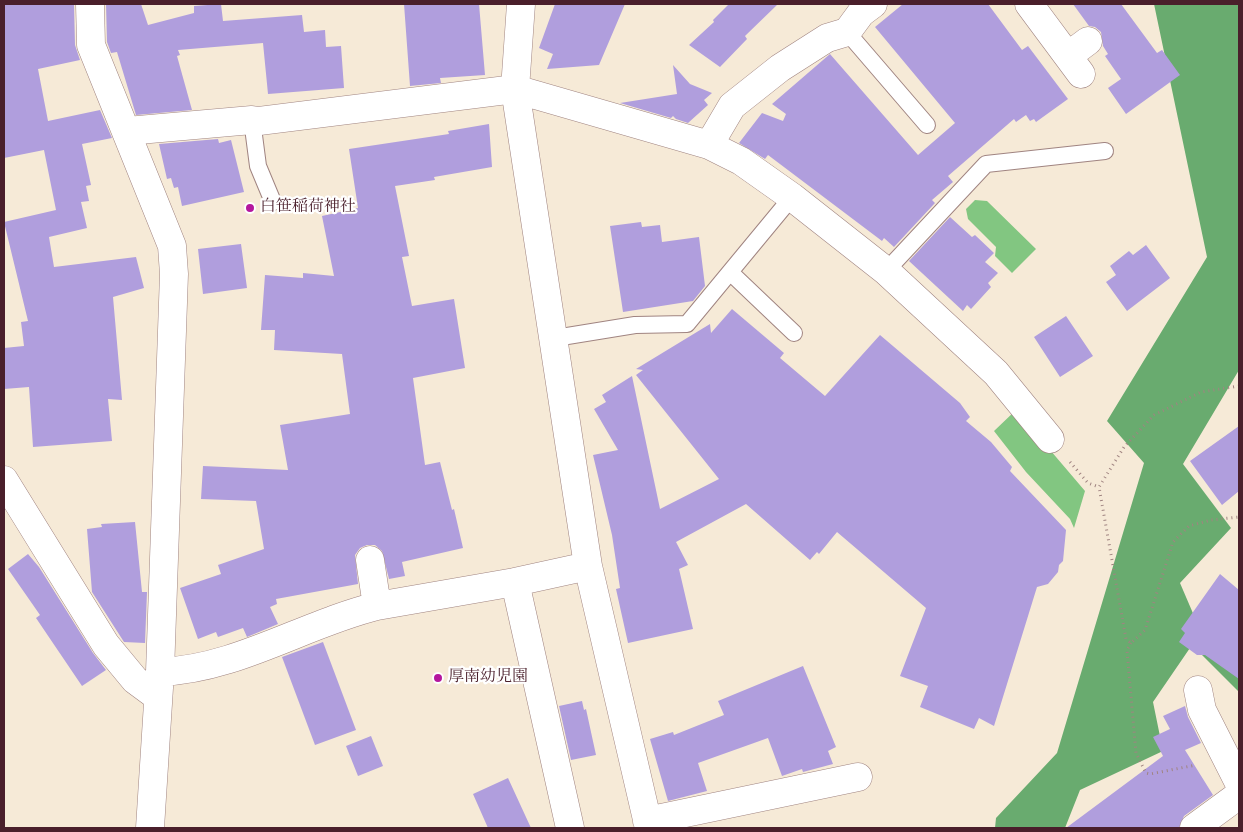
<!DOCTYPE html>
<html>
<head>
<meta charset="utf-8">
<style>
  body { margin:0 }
  #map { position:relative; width:1243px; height:832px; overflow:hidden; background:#f6ead7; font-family:"IM FELL Double Pica",serif }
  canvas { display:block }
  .frame { position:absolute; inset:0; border:5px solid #4a1f2b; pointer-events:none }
</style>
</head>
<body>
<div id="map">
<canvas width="1243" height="832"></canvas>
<div class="frame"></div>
</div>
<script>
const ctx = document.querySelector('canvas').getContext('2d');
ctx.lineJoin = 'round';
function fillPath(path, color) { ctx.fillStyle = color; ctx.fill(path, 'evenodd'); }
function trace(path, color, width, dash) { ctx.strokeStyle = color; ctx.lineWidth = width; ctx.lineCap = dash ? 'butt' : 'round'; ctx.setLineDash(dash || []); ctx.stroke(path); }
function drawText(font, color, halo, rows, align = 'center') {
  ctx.font = font + ' "IM FELL Double Pica","Noto Serif JP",serif'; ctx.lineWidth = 4.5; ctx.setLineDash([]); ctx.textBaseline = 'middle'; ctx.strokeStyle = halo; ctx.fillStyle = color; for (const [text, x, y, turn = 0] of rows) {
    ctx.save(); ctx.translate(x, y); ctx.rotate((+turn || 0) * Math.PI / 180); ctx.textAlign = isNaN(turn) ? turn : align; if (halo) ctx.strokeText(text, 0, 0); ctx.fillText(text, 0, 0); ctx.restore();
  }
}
const green = new Path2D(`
  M975 200 987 201 1036 249 1012 273 995 256 996 247 968 219 966 209Z
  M1016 410 1085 491 1074 528 1070 519 1026 472 994 431Z`);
const forest = new Path2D(`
  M1154 4H1239V370L1183 464 1231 528 1180 583 1204 639 1239 678V692L1192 645 1153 702 1163 751 1080 790 1065 828H995L996 818 1057 753 1144 463 1107 421 1207 257Z`);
const building = new Path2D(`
  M4 4H74L75 45 80 60 38 69 48 121 100 110 112 138 82 144 91 185 86 186 89 201 81 202 87 228 49 237 54 267 136 257 144 288 113 297 122 400 108 399 112 441 33 447 29 387 4 389V348L24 346 21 322 28 321 4 222 56 210 44 150 4 158Z
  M106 4H141L148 25 194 13V6L221 4 223 21 302 15 304 32 325 30 326 47 341 46 344 88 268 94 263 43 178 50 180 55 177 56 192 110 136 115 117 52 111 53 107 42Z
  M404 4H479L485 75 440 78 441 83 410 86Z
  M555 4H625L599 65 547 69 553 54 539 48Z
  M729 4H778L745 36 747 39 720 67 689 45 714 22 713 20Z
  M903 4H988L1022 50 1028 46 1068 99 1036 122 1034 119 1030 121 1026 115 1016 122 1014 119 948 176 953 182 932 200 935 203 894 247 884 238 882 241 768 155 765 159 739 143 762 113 783 121 786 114 772 104 830 54 918 155 955 123 875 27Z
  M1073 4H1121L1157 53 1162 50 1180 75 1126 114 1108 88 1121 79 1105 56 1108 54 1103 46 1101 32 1095 27 1089 26Z
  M673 65 690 84 712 93 704 100 708 105 688 123 676 119 673 116 671 118 620 103 677 94Z
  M489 124 492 167 434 177 435 180 395 186 409 256 402 257 412 306 454 299 465 368 413 378 425 465 440 462 452 510 454 509 463 548 402 562 405 576 389 579 382 551 375 545H367L360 548 355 555 358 584 276 599 277 604 270 607 278 624 247 637 243 628 218 637 216 632 198 639 180 588 221 574 218 565 264 549 256 501 201 499 203 466 288 470 280 425 350 414 342 354 274 350 275 330H261L265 275 303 278V273L334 276 322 216 358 208 349 149 449 134 448 131Z
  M218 139 219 143 231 140 244 192 182 206 178 187 174 188 171 178 167 179 159 144Z
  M950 217 972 237 975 235 994 253 985 262 998 273 988 283 991 287 971 309 967 305 963 311 909 261Z
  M641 222 642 227 660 225 662 242 699 237 705 286 693 301 623 312 610 226Z
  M241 244 247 288 203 294 198 249Z
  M1146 245 1170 278 1127 311 1106 282 1116 275 1110 266 1129 251 1133 255Z
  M732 309 784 353 780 358 825 396 880 335 960 403 970 417 966 421 991 442 1012 467 1010 471 1066 530 1063 561 1059 565 1058 572 1048 584 1037 587 994 726 979 718 974 729 920 707 928 686 900 676 926 608 837 532 819 554 817 552 810 560 746 504 676 542 688 565 679 569 693 629 628 643 616 589 620 588 612 535 593 455 618 450 594 409 606 402 602 395 632 376 660 509 719 479 636 375 643 370 636 369 710 324 711 333Z
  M1066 316 1093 356 1060 377 1034 337Z
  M1239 426V491L1222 505 1190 461Z
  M135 522 142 592H147L145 643 124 642 92 592 87 529 102 527 101 524Z
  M28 554 39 567 93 653 106 670 82 686 36 618 40 615 8 569Z
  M1220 574 1239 590V679L1205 655H1197L1179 642 1185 633 1181 629Z
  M323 642 356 730 315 745 282 657Z
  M803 666 836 747 828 751 833 764 803 772 802 769 782 776 768 738 698 763 707 791 668 801 650 739 673 732 674 735 724 715 718 701Z
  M582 701 584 710 586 709 596 755 571 760 559 706Z
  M1185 706 1188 717 1201 743 1185 750 1213 795 1184 816 1179 828H1066L1163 756 1153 737 1170 729 1163 716Z
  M371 736 383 766 358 776 346 746Z
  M508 778 531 828H488L473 794Z`);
const path = new Path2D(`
  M1239 386 1201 392 1154 415 1124 447 1099 487 1126 639 1131 643 1145 630 1173 542 1189 526 1211 520 1239 517
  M1070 462 1088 483 1099 487
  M1131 643 1127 650 1136 753 1146 773 1150 774 1196 765`);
const service = new Path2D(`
  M847 32 927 125
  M252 120 258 166 273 202
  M886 271 986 164 1105 151
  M731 273 794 333
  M555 338 635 325 687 324 792 197`);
const minor = new Path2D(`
  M90 4 91 45 172 246 174 274 160 672 150 828
  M521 4 515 89 588 566 649 828
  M1029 4 1081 74
  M1068 56 1088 41
  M127 131 252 120 259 121 515 89 709 145 741 161 792 197 886 271 996 373 1050 439
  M709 145 732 106 780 68 827 38 847 32 861 13 873 4
  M4 480 106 645 135 680 158 697
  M370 560 377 606
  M515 582 570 828
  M160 672C237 669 304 624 377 606L515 582 588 566
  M1198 690 1202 710 1239 783
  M647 821 858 777
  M1194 828 1239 795`);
const markers = [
  [250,208,5,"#b5179e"],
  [438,678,5,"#b5179e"]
];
const poiNames = [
  ["白笹稲荷神社",260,208],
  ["厚南幼児園",448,678]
];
fillPath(green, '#82c681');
fillPath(forest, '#69ab6f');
fillPath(building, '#b09edd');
trace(service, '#a08481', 18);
trace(minor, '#a08481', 29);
trace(path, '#a08481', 3, [1, 4]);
trace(service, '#fff', 16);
trace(minor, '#fff', 28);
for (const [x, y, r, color] of markers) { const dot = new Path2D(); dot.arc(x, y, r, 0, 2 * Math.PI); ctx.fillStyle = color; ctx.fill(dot); trace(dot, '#fff', 2); }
drawText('16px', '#4a1f2b', '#fff', poiNames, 'left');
</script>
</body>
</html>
